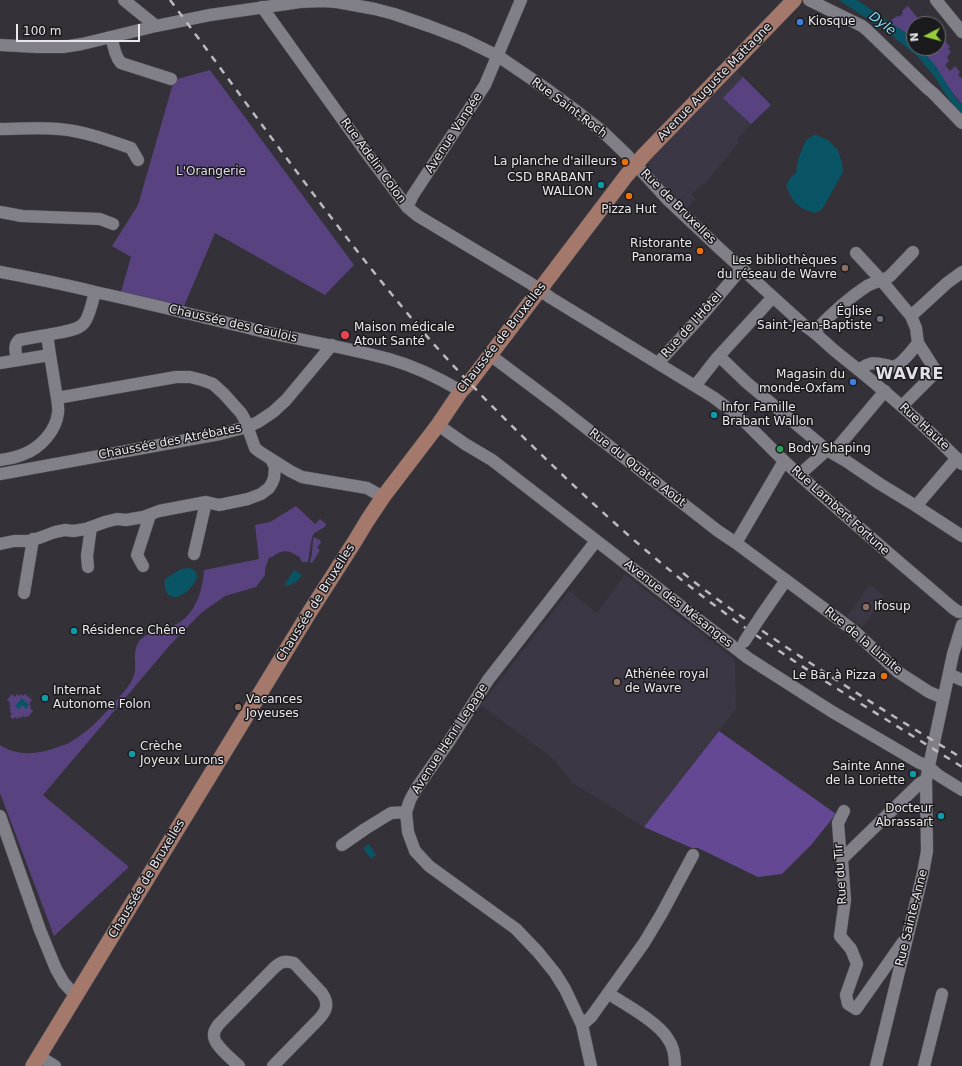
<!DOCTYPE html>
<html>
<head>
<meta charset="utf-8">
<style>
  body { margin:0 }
  #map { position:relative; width:962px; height:1066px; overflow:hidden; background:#343238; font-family:"DejaVu Sans",sans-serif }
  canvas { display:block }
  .north { position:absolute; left:906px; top:16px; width:40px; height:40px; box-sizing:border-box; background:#1b1a1d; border:1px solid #6e6c70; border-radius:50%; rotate:264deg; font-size:11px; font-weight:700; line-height:16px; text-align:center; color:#eae8ed }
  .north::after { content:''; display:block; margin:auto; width:14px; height:18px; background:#95cc3a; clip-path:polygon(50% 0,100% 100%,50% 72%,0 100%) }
  .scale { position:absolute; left:16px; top:24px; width:124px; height:18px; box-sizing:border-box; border:2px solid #eae8ed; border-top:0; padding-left:5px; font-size:12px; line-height:14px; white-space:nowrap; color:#eae8ed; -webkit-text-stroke:3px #1b1a1d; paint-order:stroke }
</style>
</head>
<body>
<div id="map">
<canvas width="962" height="1066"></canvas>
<div class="north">N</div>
<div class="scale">100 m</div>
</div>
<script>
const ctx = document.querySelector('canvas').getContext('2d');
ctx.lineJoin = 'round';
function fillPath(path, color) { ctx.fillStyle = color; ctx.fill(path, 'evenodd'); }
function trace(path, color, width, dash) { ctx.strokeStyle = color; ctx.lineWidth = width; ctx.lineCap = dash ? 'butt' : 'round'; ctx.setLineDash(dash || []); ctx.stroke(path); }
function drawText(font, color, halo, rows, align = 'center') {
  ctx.font = font + ' "DejaVu Sans",sans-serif'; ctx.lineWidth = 3; ctx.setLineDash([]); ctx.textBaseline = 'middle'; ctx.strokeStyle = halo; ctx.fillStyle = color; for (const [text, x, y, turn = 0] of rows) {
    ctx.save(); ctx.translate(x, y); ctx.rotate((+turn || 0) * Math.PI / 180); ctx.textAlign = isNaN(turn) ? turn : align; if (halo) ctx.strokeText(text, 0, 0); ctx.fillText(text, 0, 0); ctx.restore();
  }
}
const built = new Path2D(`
  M737 71 771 105 748 127 737 140 739 142 705 184 704 183 691 195 695 199 687 209 647 168 648 166 651 165 648 163 665 145 675 134V133L716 91 717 92Z
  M625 574 735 660 736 711H734L644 827 574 784 551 757 481 705 569 591 597 613Z
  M870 585 885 596 863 627 847 616Z`);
const green = new Path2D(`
  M908 6 921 22 923 21 925 24H914V40L906 33 889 22 897 16 899 17 903 13 902 11Z
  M942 37 950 47 948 49 951 52 947 57 949 61 945 65 950 71 955 66 960 72 958 75 961 78 962 77V104C948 89 939 71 926 55L930 52 928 50 924 53 920 48H938V39H939Z
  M210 70 354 265 325 295 215 233 184 306 121 292 131 257 112 246 138 205 174 80Z
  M743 77 771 105 751 124 723 98Z
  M296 506 315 524 320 519 325 523 326 525C323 530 316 530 313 535 311 539 309 556 308 562H302L298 555 297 556C291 551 285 550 278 553 274 555 273 557 269 558L265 569V575L256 587 225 596 201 613 170 645 43 795 129 867 54 936 0 793V745C18 757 39 754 58 747 63 745 68 744 72 741 89 731 102 717 115 702 121 695 129 687 133 678 139 665 130 653 140 640 146 634 157 631 165 628 169 627 174 625 179 623 196 612 203 589 204 570L259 559 255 525 270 522Z
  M314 537 320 540 321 542 317 548 320 550 312 563 310 562 312 554 313 540Z
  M12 694 15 697 17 694 19 696 21 694 23 696 25 694 32 700 29 704 31 706 30 708 33 711 28 717 26 716 25 718 23 716 21 718 19 717 18 719 15 717 13 719 10 716 12 714 10 712 11 710 9 708 11 706 9 704 10 702 7 700Z`);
const forest = new Path2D(`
  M719 731 836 814 811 845 782 874 758 877 698 848H692L644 827Z`);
const water = new Path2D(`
  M839 0H857L906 33 914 40V48H920L935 65 955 97 962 105V116L946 95 935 77 916 55 885 30 874 24 869 19 863 16Z
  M814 135H816L828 140 838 150 842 163 843 172 824 206 820 211 814 213C795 206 793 203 786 185L791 177 796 173 798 159 806 140Z
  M188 568C214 571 175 612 166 591 165 587 164 584 165 579L181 569Z
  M294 570 302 575C297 582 293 585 284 586Z
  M22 698 29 705 26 709 22 705 19 709 15 706Z
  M369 844 376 855 371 859 363 848Z`);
const minor = new Path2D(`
  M124 0 156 26
  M809 0 862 26 867 30 927 88 933 93 962 123
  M936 0 962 32
  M262 7 365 151 407 207 418 216 530 283 551 298 713 397 729 409 747 424 784 461 815 489 892 556 954 609 959 612H962
  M112 37C113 46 115 56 121 63L171 79
  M0 45 37 47H63L82 44 156 26 210 15 300 2 322 1 337 2 375 9 394 14 429 26 463 39 498 56 548 90 575 110 602 131 626 154 668 200 720 249 805 326C818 334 828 346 840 355 883 389 924 424 962 464
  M0 129C20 129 40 127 59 129 84 131 108 140 131 148L138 160
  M407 207 413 195 485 85 521 0
  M0 212 22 216 100 219 113 224
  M856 253 881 280 911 316 916 328 918 343
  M0 272C32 278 63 284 95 292 152 304 209 319 265 332 307 341 349 348 389 359 414 366 439 378 461 391
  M911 316 947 283 962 272
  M814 332C830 315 847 299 867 286 874 282 883 281 890 276L913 252
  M47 335C56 333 77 331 83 324 89 319 93 299 95 292
  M490 355 558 406 718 531 736 543 853 630 898 672 929 692 943 698
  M719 356 746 382 827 450 846 461 880 484 916 506 962 536
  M0 363 50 355 47 335 19 340C13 346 16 353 17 360
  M658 363 703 314 742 268
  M859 370C869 362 874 362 886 365 889 366 893 367 895 366 902 364 914 348 918 343L934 368 935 373 902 406
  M695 386 717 358 773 297
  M57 398 176 377H190L202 380 213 384 224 394 241 413 245 420 255 448 260 452 290 471 302 477 367 488 383 497
  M438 425 465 444 492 460 748 658 831 711 918 762 929 767 938 775 962 790
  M0 460C8 459 17 457 24 454 40 448 56 431 58 413 59 407 57 399 56 392 54 380 52 368 50 355
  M0 474 220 434 247 427 258 422 273 412 286 400 332 345
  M799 475 827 450 837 448 885 391
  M916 506 957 458
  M736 543 784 461
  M0 544 14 541H28L39 538 55 532 65 530 73 531 86 529 105 522 117 519 126 520 143 517 159 511 201 503 206 502 219 505 248 499 261 494 269 488 272 483 274 478 275 467 271 459
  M194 554 206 502
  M143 566 137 555 150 515
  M88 567 87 556 91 527
  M24 593 33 539
  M761 616 786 580
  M949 674 962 680
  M844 811 838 823 840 849 842 859 845 900 840 936 851 949 857 964 846 995 848 1004 856 1009 903 942
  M0 816 40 930 56 969 64 983 76 996
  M342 845 365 829 391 813 406 812
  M842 859 919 784 926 780
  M609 994C625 1004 659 1023 668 1039 674 1047 675 1056 675 1066
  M582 1025 591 1017 644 943 662 913 693 855
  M39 1056 55 1066
  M239 1066C232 1059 212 1044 214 1034 214 1030 217 1027 218 1025L273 969C280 962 284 960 294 963L322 993C330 1005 326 1012 317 1021L273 1066
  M591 1066 582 1025 565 989 555 973 538 952 516 929 429 866 415 851 408 832 406 812 410 800 416 789 450 740 488 680 596 541
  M876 1066 923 873 927 851 926 780 953 654 962 625
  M924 1066 942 994`);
const major = new Path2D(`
  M33 1066 309 613 355 541 367 521 383 497 438 425 461 391 469 383 626 176 644 155 794 0`);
const rail = new Path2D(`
  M170 0C247 103 321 209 403 308 448 363 498 413 549 462 595 506 642 549 692 588 777 655 871 709 962 767
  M683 573C718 601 755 626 792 651 848 688 905 724 962 758`);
const minorBridge = new Path2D(`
  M744 642 761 616`);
const markers = [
  [800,22,4,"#3f7fe0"],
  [625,162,4,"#e8710a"],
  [601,185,4,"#0f9aa8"],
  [629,196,4,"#e8710a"],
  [700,251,4,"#e8710a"],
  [845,268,4,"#8d6e63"],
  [880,319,4,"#6b7280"],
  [345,335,5,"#e0444e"],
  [853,382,4,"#3f7fe0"],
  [714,415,4,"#0f9aa8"],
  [780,449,4,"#2e9e5b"],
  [866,607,4,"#8d6e63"],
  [74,631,4,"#0f9aa8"],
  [884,676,4,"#e8710a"],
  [617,682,4,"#8d6e63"],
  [45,698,4,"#0f9aa8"],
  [238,707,4,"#8d6e63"],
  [132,754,4,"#0f9aa8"],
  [913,774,4,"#0f9aa8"],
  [941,816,4,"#0f9aa8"]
];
const poiNames = [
  ["Kiosque",808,22],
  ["La planche d'ailleurs",617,162,"right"],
  ["CSD BRABANT",593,178,"right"],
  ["WALLON",593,192,"right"],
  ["Pizza Hut",629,210,"center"],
  ["Ristorante",692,244,"right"],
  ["Panorama",692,258,"right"],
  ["Les bibliothèques",837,261,"right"],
  ["du réseau de Wavre",837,275,"right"],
  ["Église",872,312,"right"],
  ["Saint-Jean-Baptiste",872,326,"right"],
  ["Maison médicale",354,328],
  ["Atout Santé",354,342],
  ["Magasin du",845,375,"right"],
  ["monde-Oxfam",845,389,"right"],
  ["Infor Famille",722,408],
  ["Brabant Wallon",722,422],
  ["Body Shaping",788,449],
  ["Ifosup",874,607],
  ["Résidence Chêne",82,631],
  ["Athénée royal",625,675],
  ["de Wavre",625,689],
  ["Le Bar à Pizza",876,676,"right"],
  ["Internat",53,691],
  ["Autonome Folon",53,705],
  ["Vacances",246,700],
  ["Joyeuses",246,714],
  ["Crèche",140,747],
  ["Joyeux Lurons",140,761],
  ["Sainte Anne",905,767,"right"],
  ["de la Loriette",905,781,"right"],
  ["Docteur",933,809,"right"],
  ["Abrassart",933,823,"right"]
];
const streetNames = [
  ["Avenue Auguste Mattagne",715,82,-46],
  ["Rue Saint-Roch",569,108,37],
  ["Avenue Vanpée",454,133,-57],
  ["Rue Adelin Colon",373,161,54],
  ["Rue de Bruxelles",678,207,45],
  ["Chaussée des Gaulois",233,324,13],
  ["Rue de l'Hôtel",692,325,-48],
  ["Chaussée de Bruxelles",502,338,-52],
  ["Rue Haute",924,427,43],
  ["Chaussée des Atrébates",170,442,-11],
  ["Rue du Quatre Août",637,468,38],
  ["Rue Lambert Fortune",840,511,42],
  ["Chaussée de Bruxelles",316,603,-58],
  ["Avenue des Mésanges",678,604,38],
  ["Rue de la Limite",863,641,40],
  ["Avenue Henri Lepage",450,739,-57],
  ["Rue du Tir",841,874,-94],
  ["Chaussée de Bruxelles",147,879,-59],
  ["Rue Sainte-Anne",912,918,-76]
];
const parkNames = [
  ["L'Orangerie",211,172]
];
const waterNames = [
  ["Dyle",882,24,37]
];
const districtNames = [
  ["WAVRE",910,375]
];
fillPath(built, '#3b3744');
fillPath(green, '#594280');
fillPath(forest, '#644893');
fillPath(water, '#095465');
trace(minor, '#515055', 13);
trace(major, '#515055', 16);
trace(minor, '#817f87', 12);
trace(major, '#a4786b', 15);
trace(rail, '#bcbabf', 2.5, [7, 7]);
trace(minorBridge, '#515055', 13, []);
trace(minorBridge, '#817f87', 12);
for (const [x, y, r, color] of markers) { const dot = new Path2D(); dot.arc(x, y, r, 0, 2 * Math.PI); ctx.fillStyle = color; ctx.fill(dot); trace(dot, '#1b1a1d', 1.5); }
drawText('12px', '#eae8ed', '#1b1a1d', poiNames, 'left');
drawText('12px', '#eae8ed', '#1b1a1d', streetNames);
drawText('12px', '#dfd9ee', '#1b1a1d', parkNames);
drawText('italic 13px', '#86dbf5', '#1b1a1d', waterNames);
ctx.letterSpacing = '1px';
drawText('bold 16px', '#e2e0e8', '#1b1a1d', districtNames);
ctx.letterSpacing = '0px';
</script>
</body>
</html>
